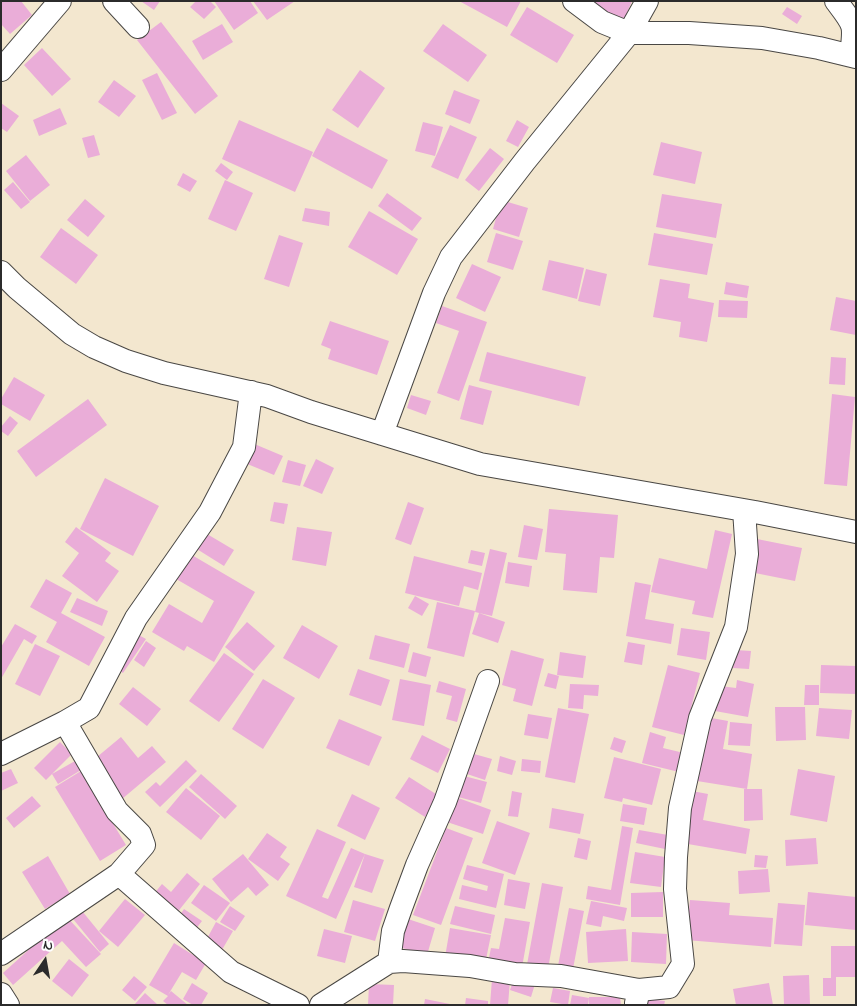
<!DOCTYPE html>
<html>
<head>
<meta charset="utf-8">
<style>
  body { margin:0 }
  #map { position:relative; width:857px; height:1006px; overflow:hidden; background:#f3e7cf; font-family:"Indie Flower",sans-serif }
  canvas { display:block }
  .frame { position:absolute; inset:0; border:2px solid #2b2b2b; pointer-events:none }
  .north { position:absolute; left:20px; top:936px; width:50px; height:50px; -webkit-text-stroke:4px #fff; paint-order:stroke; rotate:12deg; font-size:14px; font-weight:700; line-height:20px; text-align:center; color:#2b2b2b }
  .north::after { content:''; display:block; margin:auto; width:18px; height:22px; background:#2b2b2b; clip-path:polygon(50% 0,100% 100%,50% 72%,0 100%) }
</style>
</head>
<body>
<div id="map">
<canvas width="857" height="1006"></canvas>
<div class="frame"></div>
<div class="north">N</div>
</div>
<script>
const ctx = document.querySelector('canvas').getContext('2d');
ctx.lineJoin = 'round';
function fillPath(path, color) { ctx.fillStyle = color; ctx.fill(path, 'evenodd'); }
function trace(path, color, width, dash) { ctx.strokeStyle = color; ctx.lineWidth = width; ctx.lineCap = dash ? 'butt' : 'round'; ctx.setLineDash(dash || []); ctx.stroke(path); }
const building = new Path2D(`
  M1 1H21L32 15 10 34 1 24Z
  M141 1H160L154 10Z
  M196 1H210L216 7 204 19 190 7Z
  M214 1H250L258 13 234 30Z
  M253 1H295L267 20Z
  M459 1H521L507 27Z
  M595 1H632L623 22 592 8Z
  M527 7 574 35 557 63 510 35Z
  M787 7 802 16 797 24 782 14Z
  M161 22 218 96 195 114 137 40Z
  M222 24 233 42 203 60 192 41Z
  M443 24 487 55 468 82 423 51Z
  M42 48 71 79 52 96 24 65Z
  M360 70 385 88 358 128 332 110Z
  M157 73 177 113 162 120 142 80Z
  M114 80 136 96 119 117 98 102Z
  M454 90 480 100 470 124 445 114Z
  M1 103 19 116 7 132 1 128Z
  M60 108 67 124 39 136 33 120Z
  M239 120 313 152 295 192 222 159Z
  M517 120 529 127 518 147 506 141Z
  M423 122 443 127 435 156 415 151Z
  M450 125 477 137 458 179 431 167Z
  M327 128 388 160 372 189 312 156Z
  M94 135 100 155 88 158 82 138Z
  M661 142 702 152 695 184 653 175Z
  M490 148 504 159 479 191 465 180Z
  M26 155 50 185 30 201 6 171Z
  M221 163 233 172 227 180 215 171Z
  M183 173 197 181 190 192 177 185Z
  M225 180 253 193 236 231 208 219Z
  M13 182 30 202 21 209 4 190Z
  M387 193 422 218 412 231 378 206Z
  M662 194 722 204 716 238 656 227Z
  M85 199 105 216 88 237 67 220Z
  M501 200 528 208 519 237 493 229Z
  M305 208 330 212 329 226 302 221Z
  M369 211 418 239 397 275 348 247Z
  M61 228 98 255 76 284 40 257Z
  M496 233 523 241 513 270 487 262Z
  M654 233 713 244 707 275 648 265Z
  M279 235 303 243 289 287 264 279Z
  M549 260 584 268 577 299 542 290Z
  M472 264 501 277 485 312 456 298Z
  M586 269 607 274 600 306 578 301Z
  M660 279 690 284 688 298 714 303 707 342 679 337 681 322 653 317Z
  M726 282 749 286 747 298 724 294Z
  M836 297 856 301V335L830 330Z
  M719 300 748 301 747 318 718 317Z
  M442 306 487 322 459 401 437 393 459 331 436 323Z
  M330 321 389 341 377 375 328 359 331 349 321 345Z
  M487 352 586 377 579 406 479 381Z
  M831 357 846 358 845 385 829 384Z
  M14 377 45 395 30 421 1 404V399Z
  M469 385 492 391 483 425 460 419Z
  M832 394 855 397 847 486 824 484Z
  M411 395 431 401 426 415 407 408Z
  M88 399 107 425 36 477 17 451Z
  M10 416 18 423 8 436 1 431V427Z
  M252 443 283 456 274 475 245 463Z
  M316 459 334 468 322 494 303 486Z
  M288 460 306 465 300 486 282 482Z
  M105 478 159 506 133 556 80 529Z
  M274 502 288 504 284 524 270 521Z
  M408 502 424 508 411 545 395 539Z
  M549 509 618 515 614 558 600 557 597 593 563 590 566 554 545 552Z
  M524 525 543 529 537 560 518 557Z
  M76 527 111 553 105 561 119 571 97 602 62 576 79 553 65 542Z
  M297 527 332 532 326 566 292 560Z
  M715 530 732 534 713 618 692 614 695 601 651 592 659 558 707 569Z
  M202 531 234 550 224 566 192 546Z
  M757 539 802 548 795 581 750 572Z
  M490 549 507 553 492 616 475 612Z
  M471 550 485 553 482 566 468 563Z
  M185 551 255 592 214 662 187 646 184 651 152 632 169 604 202 623 214 601 171 576Z
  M414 556 482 573 478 590 464 586 459 606 405 593Z
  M508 562 532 566 529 587 505 583Z
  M46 579 72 593 61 613 105 637 89 666 46 642 57 622 30 607Z
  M635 582 651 585 645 619 674 624 671 644 626 636Z
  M415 596 429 604 422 616 408 608Z
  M77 598 108 611 102 626 70 612Z
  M437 602 475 611 464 657 427 648Z
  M479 613 505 622 498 643 472 634Z
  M247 622 275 646 254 671 225 647Z
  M15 624 37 636 32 644 24 639 1 679V647Z
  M302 625 338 646 319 679 283 658Z
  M681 628 710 632 706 660 677 655Z
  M135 633 146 639 123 673 113 666Z
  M375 635 410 644 404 668 369 659Z
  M146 641 156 648 144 667 134 660Z
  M628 642 645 645 642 665 624 662Z
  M35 644 60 656 40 696 15 684Z
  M511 650 544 659 532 706 513 701 516 689 502 685Z
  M735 650 751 651 749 669 733 668Z
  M413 652 431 657 426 677 408 672Z
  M560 652 586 656 583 678 557 675Z
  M224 653 254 674 219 722 189 701Z
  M668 665 700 673 684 735 652 727Z
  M821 665 856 666V694L820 693Z
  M358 669 390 680 381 706 349 695Z
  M548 673 559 676 556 689 544 686Z
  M263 679 295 698 263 749 232 729Z
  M400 679 431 685 424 726 392 720Z
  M737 680 754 684 748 717 715 711 720 686 736 688Z
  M439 681 466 689 457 722 446 719 452 696 436 692Z
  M570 684 599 685 598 696 584 695 583 709 568 708Z
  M805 685H819V705H804Z
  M133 687 161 709 147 726 119 704Z
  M775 707H805L806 740 776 741Z
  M558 708 589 714 575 783 545 777Z
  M819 708 852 710 849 739 816 736Z
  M528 714 552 718 548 739 524 735Z
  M706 717 728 721 723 749 752 754 747 789 697 781Z
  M339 719 382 737 369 766 326 748Z
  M730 722 752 724 750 746 728 745Z
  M650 732 666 737 663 748 684 753 679 772 642 763Z
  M422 735 450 749 438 773 410 759Z
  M121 737 138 758 152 746 166 762 122 799 91 762Z
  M614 737 626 741 622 753 610 749Z
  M60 742 72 754 46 780 34 768Z
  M474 754 492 759 485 780 467 774Z
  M500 756 516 761 512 775 497 771Z
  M614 757 661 769 652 805 623 798 622 802 604 798Z
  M522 759 541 761 540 773 521 771Z
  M186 760 197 771 160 807 145 792 156 782 160 786Z
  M75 761 81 770 58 784 52 774Z
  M11 769 18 783 1 791V773Z
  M798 769 835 776 827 822 790 815Z
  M81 771 126 845 100 861 55 787Z
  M201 774 237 806 225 819 189 787Z
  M464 776 487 782 481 803 458 797Z
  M409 777 439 796 425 817 395 798Z
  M186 788 220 816 201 840 166 812Z
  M744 789H762L763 820 744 821Z
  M512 791 522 793 518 817 508 816Z
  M692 791 708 794 703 820 750 829 746 854 682 843Z
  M352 794 380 808 365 840 337 826Z
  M32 796 41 806 14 828 6 818Z
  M453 796 491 810 483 834 444 821Z
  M623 804 647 808 644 825 620 821Z
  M552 808 584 814 580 834 549 828Z
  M497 821 530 833 515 875 482 863Z
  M622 826 633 828 620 905 586 899 588 886 611 890Z
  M446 828 473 838 441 925 413 915Z
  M317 829 346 842 322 897 328 899 351 848 365 854 336 919 286 896Z
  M639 830 668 835 665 849 636 843Z
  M267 833 287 847 280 857 290 864 278 881 248 859Z
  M578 838 591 841 587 860 574 857Z
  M816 838 818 864 786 866 785 840Z
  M635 852 665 857 661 887 630 883Z
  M243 854 269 885 256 896 248 887 231 902 212 879Z
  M365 854 384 860 372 893 354 887Z
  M755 855 768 856 766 868 754 867Z
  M48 856 70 894 45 909 22 872Z
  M467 865 504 874 496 908 459 899 462 885 487 891 488 886 463 879Z
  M768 869 770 892 739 894 738 871Z
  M187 873 200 884 176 914 153 895 162 884 171 892Z
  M508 879 530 883 525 909 504 905Z
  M542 883 563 887 547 974 526 970Z
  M204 885 230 903 216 921 191 903Z
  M663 892V917H631V893Z
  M808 892 856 897V930L805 925Z
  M125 899 145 915 118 947 99 931Z
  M353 900 385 909 375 941 344 932Z
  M690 900 730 903 729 915 773 918 771 947 686 940Z
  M591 901 627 908 624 921 603 916 601 927 586 924Z
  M778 903 805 905 802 946 774 944Z
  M78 906 109 944 100 952 69 914Z
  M230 906 245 916 235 931 220 922Z
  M455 906 495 915 491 934 450 924Z
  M569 908 584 911 572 974 557 971Z
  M184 909 202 921 195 930 178 918Z
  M66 916 101 954 86 967 62 941 13 985 3 973Z
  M505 918 530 922 521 973 487 967 491 948 499 949Z
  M408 919 435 928 427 955 399 947Z
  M216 922 233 931 219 955 203 946Z
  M450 928 491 935 485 964 445 957Z
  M324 929 352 936 345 963 317 956Z
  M626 929 628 961 588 963 586 932Z
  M632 932 667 934 666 964 631 962Z
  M174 943 206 963 196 980 182 972 168 995 171 991 188 1005H168L163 1001 168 996 149 985Z
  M831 946H856V977H836V996H823V978H831Z
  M69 959 89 975 72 997 52 981Z
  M809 975 810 1005H784L783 976Z
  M134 976 147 987 135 1001 122 990Z
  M514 978 535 984 531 997 510 990Z
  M492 979 510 980 508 1005H490Z
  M192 983 208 993 201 1005H193L183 999Z
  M769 983 773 1005H736L733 989Z
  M369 984 394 985 393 1005H368Z
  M553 988 570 991 568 1005 550 1002Z
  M145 993 158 1005H134Z
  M572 995 589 998 588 1005H570Z
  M589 997H620L621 1005H589Z
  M466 998 488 1001V1005H465Z
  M641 998 665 1001 664 1005H640Z
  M425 999 450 1004V1005H424Z`);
const minor = new Path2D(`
  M114 1 138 27
  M574 1 602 22 629 33H689L762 38 819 48 856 57
  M836 1C855 26 855 24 851 55
  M1 70 60 1
  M1 272 17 288 72 334 94 347 126 361 164 373 267 396 311 412 480 464 755 512 856 532
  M382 434 434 293 451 257 525 161 629 33 647 1
  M1 754 65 722
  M119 874 231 972 298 1005
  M1 954 119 874 144 845 140 834 117 811 65 722 89 708 136 618 210 512 244 447 251 392
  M389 962 393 931 401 908 417 865 445 802 488 681
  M639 990 669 987 683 964 675 889 676 857 680 808 700 718 736 627 747 554 744 510
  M1 994 8 1005
  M321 1005 389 962 403 961 470 966 515 974 561 976 639 990 636 1003`);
fillPath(building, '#eaadd8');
trace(minor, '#494744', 24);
trace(minor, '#fff', 22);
</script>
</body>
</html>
